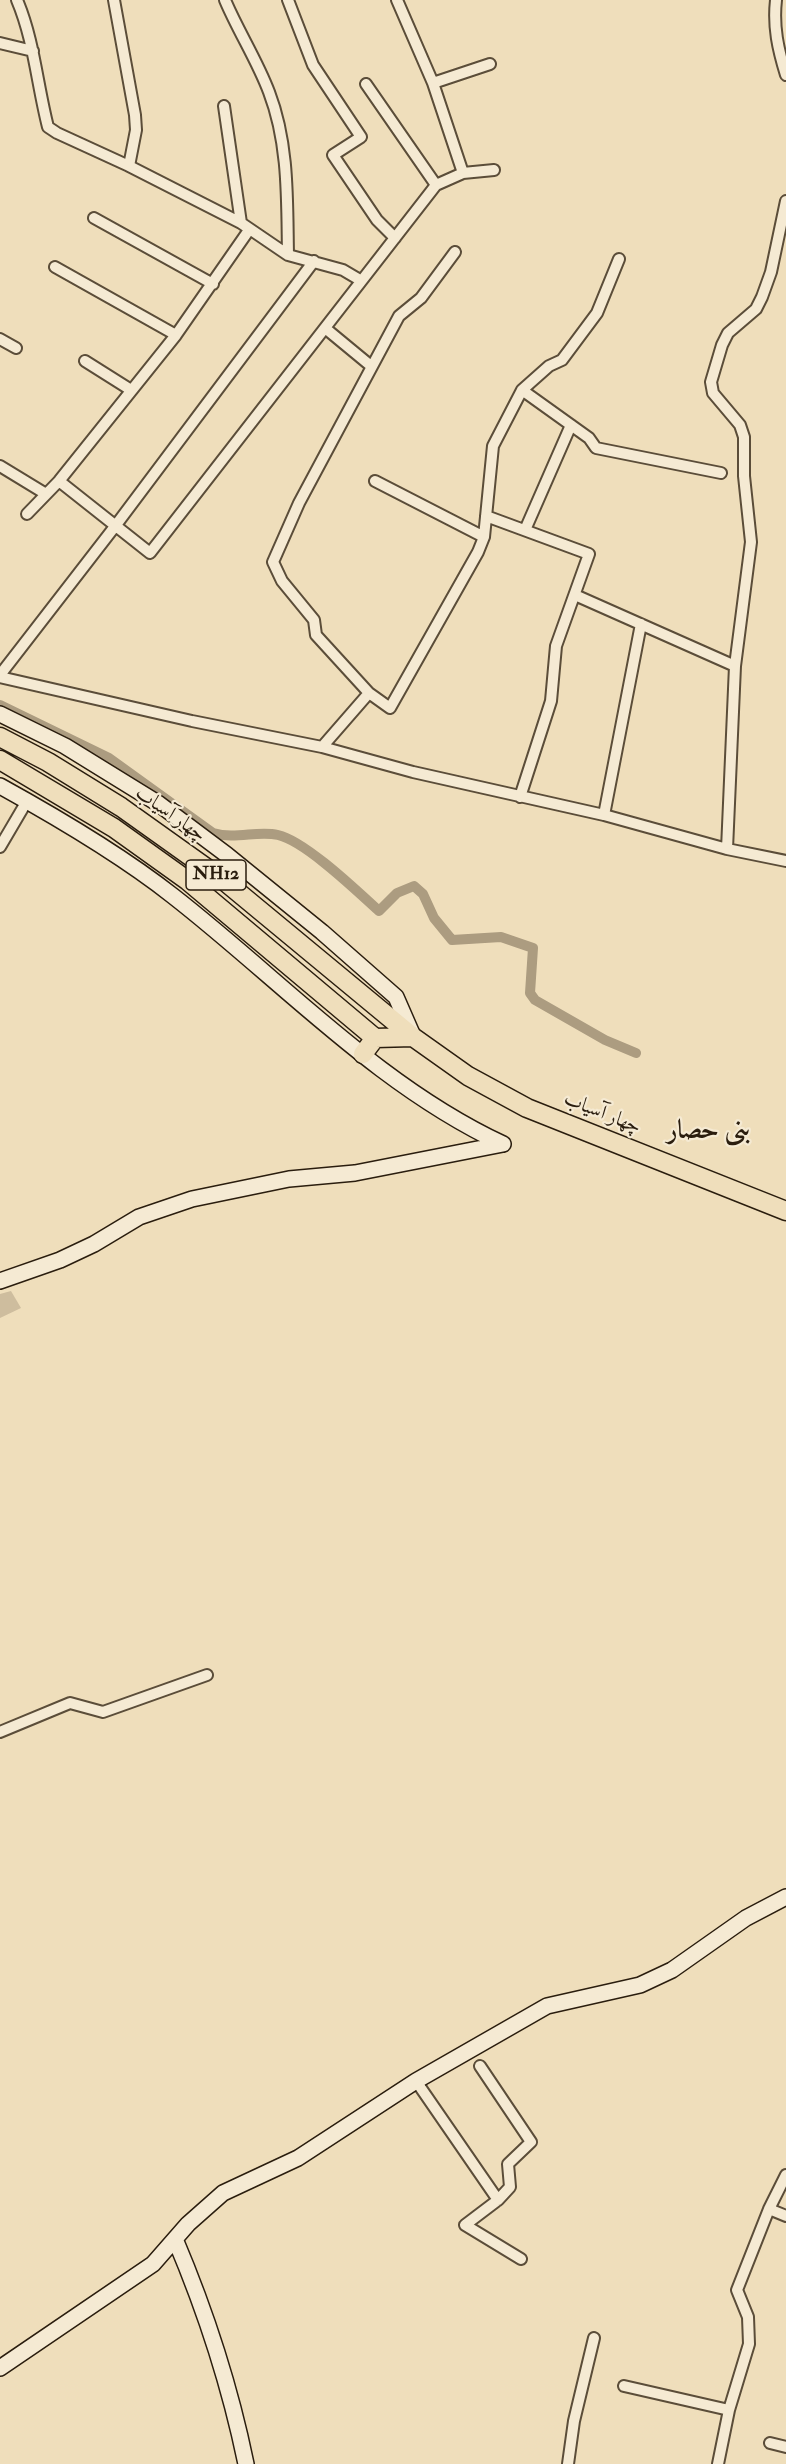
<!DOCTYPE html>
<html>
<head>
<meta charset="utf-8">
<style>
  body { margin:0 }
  canvas { display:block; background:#efdebb }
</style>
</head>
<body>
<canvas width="786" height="2464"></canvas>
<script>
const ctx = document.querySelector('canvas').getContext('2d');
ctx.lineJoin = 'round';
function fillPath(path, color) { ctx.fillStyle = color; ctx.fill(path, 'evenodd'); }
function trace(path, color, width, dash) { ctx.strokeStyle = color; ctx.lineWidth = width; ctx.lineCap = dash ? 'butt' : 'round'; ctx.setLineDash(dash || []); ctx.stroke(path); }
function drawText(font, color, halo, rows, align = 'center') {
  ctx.font = font + ' "IM FELL Double Pica",Amiri,serif'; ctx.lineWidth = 4.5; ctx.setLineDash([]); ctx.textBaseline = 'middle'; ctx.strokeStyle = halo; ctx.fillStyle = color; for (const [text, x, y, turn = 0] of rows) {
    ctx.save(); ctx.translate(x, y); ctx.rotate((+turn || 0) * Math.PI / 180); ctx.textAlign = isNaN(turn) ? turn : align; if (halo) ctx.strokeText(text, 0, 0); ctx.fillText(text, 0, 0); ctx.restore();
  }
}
const green = new Path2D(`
  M11 1291 21 1308 0 1318V1294Z`);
const canal = new Path2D(`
  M0 705 109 758 213 833C236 840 257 830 278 835 305 841 357 891 379 911L397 893 414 886 423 894 434 918 452 940 501 937 533 948 530 993 535 1000 605 1040 636 1053`);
const street = new Path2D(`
  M17 0C34 40 37 84 48 127L57 133 129 166 241 223 288 255 343 270 360 280
  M114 0 135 115 136 130 129 166
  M225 0C238 31 257 60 269 92 289 144 287 200 288 255
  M288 0 313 65 361 137 333 155 377 220 395 238
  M397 0 433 83 463 173
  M776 0C773 27 778 49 786 75
  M0 43 33 51
  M433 83 490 64
  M366 84 436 185
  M224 106 241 223
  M94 218 213 284
  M455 252 421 298 399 316 299 503 273 562 282 581 314 620 316 635 369 693 390 708 478 552 484 537 493 446 522 390 549 366 562 360 597 313 619 259
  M55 267 176 335
  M325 328 371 366
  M0 339 16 348
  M85 361 131 390
  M522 390 589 438 596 448 721 473
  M0 466 46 494
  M59 481 150 553 436 185 463 173 494 170
  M375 481 484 537
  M27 514 59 481 176 335 249 230
  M486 516 589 554 556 646 551 701 520 797
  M525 530 571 425
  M575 595 735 666
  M0 675 116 525 314 261
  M0 677 192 721 322 747 413 772 604 815 727 849 786 861
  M322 747 369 693
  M604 815 641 624
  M0 847 27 801
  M727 849 735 666 751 542 744 476V437L740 425 713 393 711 382 722 345 728 333 756 309 762 297 771 272 786 201
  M0 1732 70 1703 103 1712 207 1675
  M480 2066 531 2142 508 2164 510 2187 498 2200
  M416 2081 498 2200 465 2225 521 2259
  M769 2209 786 2216
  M624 2386 729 2410
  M770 2443 786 2447
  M568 2464 574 2421 594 2338
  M718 2464 729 2410 749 2344 748 2317 737 2290 769 2209 786 2175`);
const secondary = new Path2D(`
  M0 714 65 746 159 804 227 855 322 932 396 997 413 1036
  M0 786C58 818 121 855 173 896 281 980 378 1086 503 1144
  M0 1281 60 1260 94 1244 139 1217 192 1199 289 1179 355 1173 503 1144
  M175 2239C206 2312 230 2386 246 2464
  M0 2368 153 2264 188 2224 223 2193 298 2158 416 2081 547 2006 640 1985 672 1970 746 1918 786 1897`);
const highway = new Path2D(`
  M0 737 48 762 121 807 222 879 413 1037 468 1076 527 1108 786 1211
  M0 760 114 828 188 881 375 1038 413 1037
  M363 1054 375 1038`);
const shields = [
  [216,875,60]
];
const shieldNames = [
  ["NH12",216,875]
];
const streetNames = [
  ["چهار آسیاب",170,815,35],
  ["چهار آسیاب",602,1114,22]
];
const districtNames = [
  ["بنی حصار",709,1132]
];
fillPath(green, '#cebd9e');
trace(canal, '#ac9c80', 10);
trace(street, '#5b4d39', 14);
trace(secondary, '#2a1d0e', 18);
trace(highway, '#2a1d0e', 21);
trace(street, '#f5ead3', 10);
trace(secondary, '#f5ead3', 15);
trace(highway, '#efdebb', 18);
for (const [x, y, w] of shields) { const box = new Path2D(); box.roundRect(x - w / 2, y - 15, w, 30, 4.5); ctx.fillStyle = '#f5ead3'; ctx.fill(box); trace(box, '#2a1d0e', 1.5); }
drawText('bold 18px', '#2a1d0e', null, shieldNames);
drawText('20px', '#2a1d0e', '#f5ead3', streetNames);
drawText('bold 26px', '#2a1d0e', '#f5ead3', districtNames);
</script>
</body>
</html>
